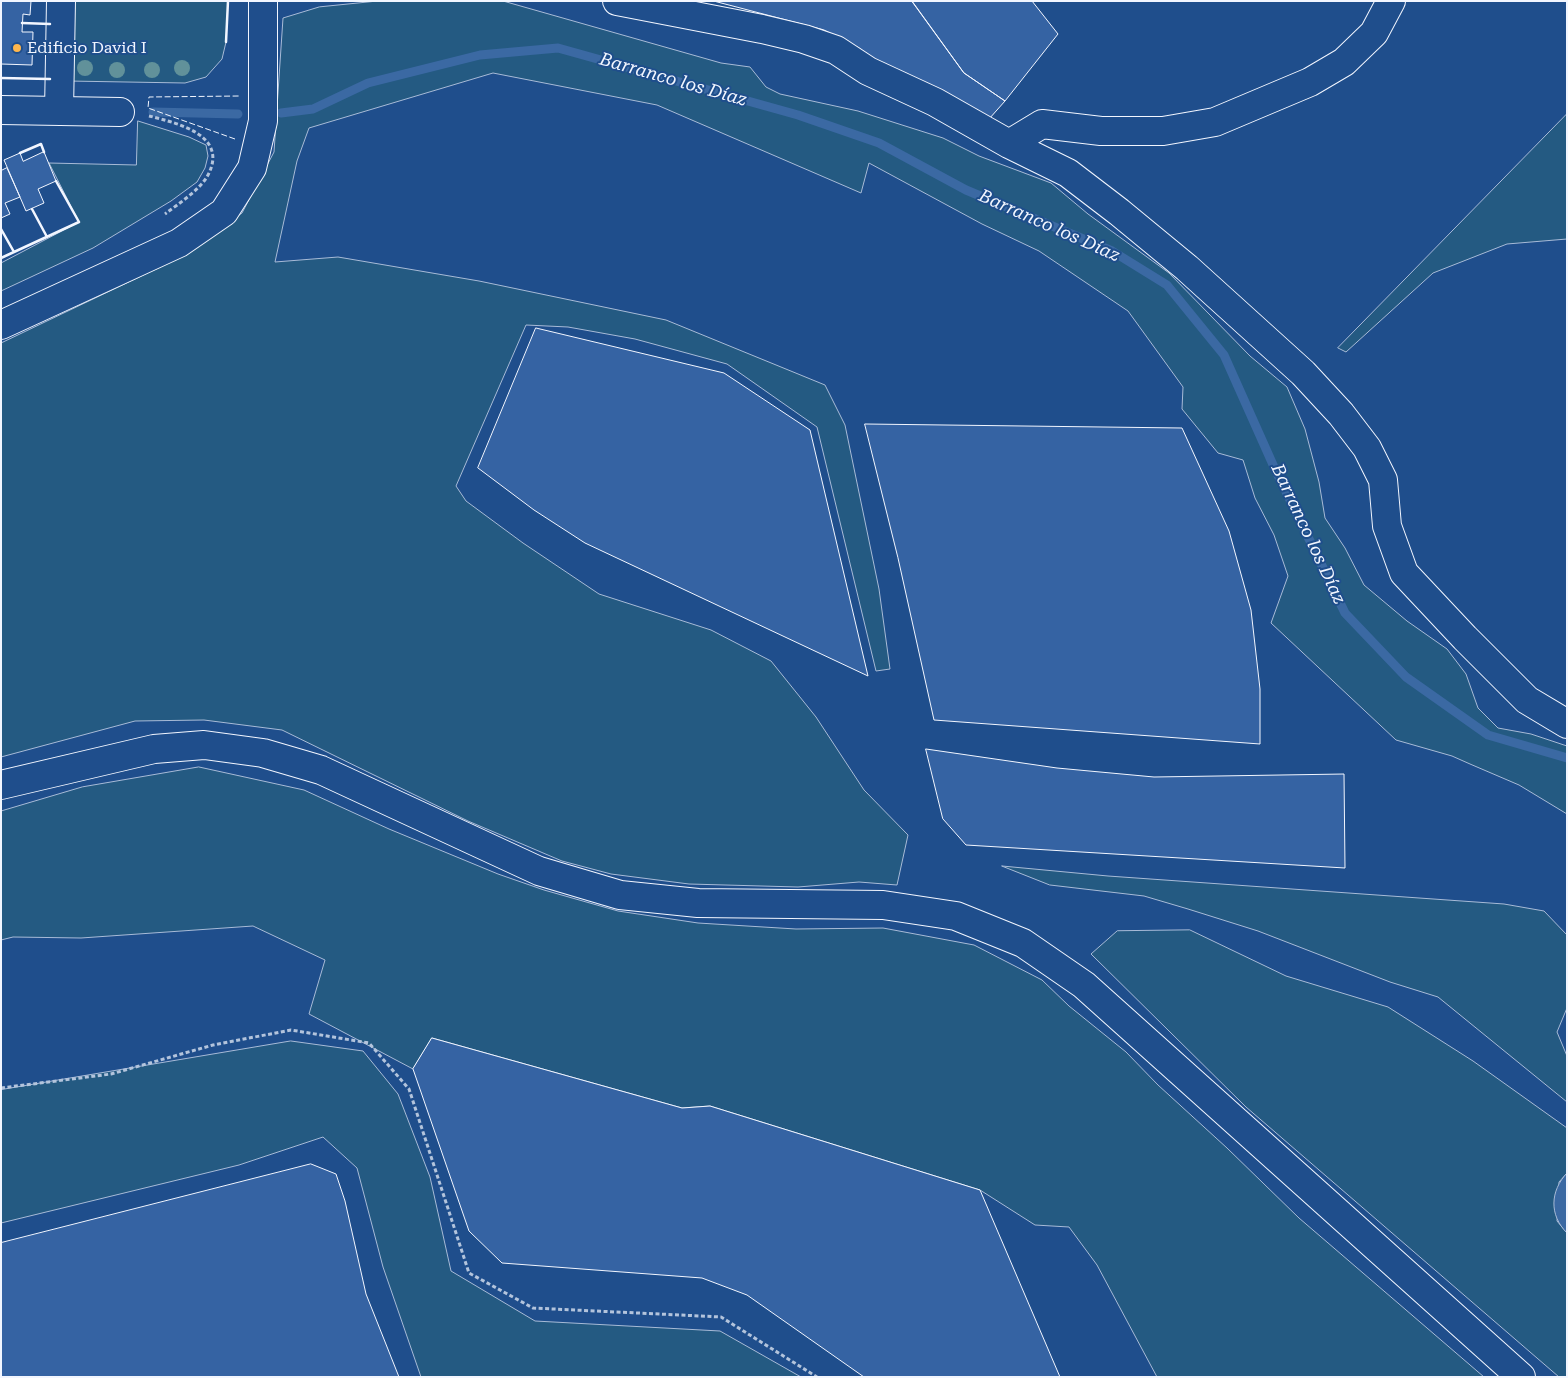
<!DOCTYPE html>
<html>
<head>
<meta charset="utf-8">
<style>
  body { margin:0 }
  #map { position:relative; width:1568px; height:1378px; overflow:hidden; background:#1f4e8c; font-family:"Roboto Serif",serif }
  canvas { display:block }
  .frame { position:absolute; inset:0; border:2px solid #f2f6ff; pointer-events:none }
</style>
</head>
<body>
<div id="map">
<canvas width="1568" height="1378"></canvas>
<div class="frame"></div>
</div>
<script>
const ctx = document.querySelector('canvas').getContext('2d');
ctx.lineJoin = 'round';
function fillPath(path, color) { ctx.fillStyle = color; ctx.fill(path, 'evenodd'); }
function trace(path, color, width, dash) { ctx.strokeStyle = color; ctx.lineWidth = width; ctx.lineCap = dash ? 'butt' : 'round'; ctx.setLineDash(dash || []); ctx.stroke(path); }
function drawText(font, color, halo, rows, align = 'center') {
  ctx.font = font + ' "Roboto Serif",serif'; ctx.lineWidth = 4; ctx.setLineDash([]); ctx.textBaseline = 'middle'; ctx.strokeStyle = halo; ctx.fillStyle = color; for (const [text, x, y, turn = 0] of rows) {
    ctx.save(); ctx.translate(x, y); ctx.rotate((+turn || 0) * Math.PI / 180); ctx.textAlign = isNaN(turn) ? turn : align; if (halo) ctx.strokeText(text, 0, 0); ctx.fillText(text, 0, 0); ctx.restore();
  }
}
const green = new Path2D(`
  M70 1H228L226 42 222 59 206 77 185 83 67 81Z
  M378 1H503L721 63 750 67 766 87 780 94 858 111 943 138 979 156 1051 183 1088 214 1169 273 1250 356 1287 387 1305 429 1319 482 1325 518 1345 548 1364 585 1407 621 1447 649 1466 674 1478 708 1498 728 1531 734 1567 746V814L1519 785 1470 764 1452 756 1396 740 1271 623 1288 576 1274 535 1255 498 1243 460 1218 453 1182 409 1183 387 1128 311 1039 251 982 224 869 163 861 193 657 105 493 73 309 128 297 161 275 262 338 257 479 281 666 320 825 385 845 425 879 589 890 669 876 671 817 427 727 364 635 339 568 327 526 325 456 486 466 501 523 543 599 594 711 630 771 661 816 717 864 790 908 835 897 885 859 882 798 887 689 884 611 874 562 861 468 821 282 730 204 720 135 721 1 757V343L183 256 242 213 274 152 283 18 319 7Z
  M1567 114V239L1507 244 1433 273 1346 352 1338 348Z
  M138 121 189 137 206 145 208 156 205 168 197 182 171 201 93 248 1 291V263L79 222 49 163 136 165Z
  M199 767 304 790 389 829 498 874 544 890 618 911 698 923 796 929 883 928 974 945 1042 980 1069 1006 1126 1052 1158 1085 1227 1148 1299 1218 1484 1377H1157L1097 1265 1069 1227 1035 1225 980 1190 710 1106 682 1108 432 1038 413 1069 309 1014 325 960 253 926 81 938 13 937 1 940V811L82 787Z
  M1002 866 1108 876 1504 904 1544 911 1567 935V1008L1557 1032 1567 1056V1102L1438 997 1390 982 1258 931 1188 909 1144 896 1050 885Z
  M1190 930 1286 976 1388 1007 1473 1061 1567 1128V1173L1559 1182 1557 1221 1567 1233V1377H1559L1246 1107 1091 954 1117 931Z
  M291 1041 363 1051 398 1094 430 1177 451 1271 535 1321 720 1331 801 1377H421L383 1267 357 1168 323 1137 239 1165 1 1223V1090Z`);
const water = new Path2D(`
  M1567 1173V1233C1549 1215 1550 1191 1567 1173Z`);
const stream = new Path2D(`
  M153 112 238 114
  M281 113 313 109 368 83 480 55 558 48 798 115 879 143 966 190 1112 251 1167 285 1224 355 1274 467 1345 613 1406 677 1488 735 1567 758`);
const building = new Path2D(`
  M1 1H31L30 15 23 14 22 32H33L32 65 1 64Z
  M714 1H912L964 73 1005 101 989 119 889 69 859 48 824 30Z
  M912 1H1032L1058 34 1005 101 964 73Z
  M44 152 56 181 38 189 44 203 26 211 4 160 20 153 23 161Z
  M7 168 20 197 5 203 10 214 1 218V171Z
  M536 328 724 373 810 430 868 676 585 543 534 510 478 468Z
  M865 424 1182 428 1229 531 1251 610 1260 689V744L934 720 898 558Z
  M926 749 1057 768 1154 777 1344 774 1345 868 966 845 943 819Z
  M432 1038 682 1108 710 1106 980 1190 1060 1377H864L747 1295 702 1278 502 1263 469 1231 413 1069Z
  M311 1164 336 1174 345 1201 366 1294 399 1377H1V1243Z`);
const path = new Path2D(`
  M149 116C177 123 229 135 208 175 200 190 178 204 165 214
  M1 1088 111 1074 213 1045 291 1030 369 1043 409 1089 469 1273 533 1308 721 1317 817 1377`);
const minor = new Path2D(`
  M617 1 762 29 804 39 836 50 868 71 935 102 1009 144 1068 173 1119 212 1187 268 1303 373 1341 414 1367 448 1383 480 1387 526 1404 573 1465 638 1527 700 1567 724
  M1 110 120 112
  M59 111 61 1
  M1009 144 1042 124 1101 131H1163L1215 122 1310 82 1344 62 1374 33 1391 1
  M1 325 179 243 224 212 252 168 263 121V1
  M1 785 154 749 204 745 263 753 321 770 539 871 620 895 698 903 883 905 956 916 1023 943 1084 985 1521 1377`);
const fence = new Path2D(`
  M235 139 148 108 149 97 239 96`);
const wall = new Path2D(`
  M22 23 50 24
  M226 42 228 1
  M1 78 50 79
  M20 153 41 144 44 152
  M32 209 47 237
  M1 229 14 252
  M1 258 79 222 56 181`);
const trees = [
  [85,68],
  [182,68],
  [117,70],
  [152,70]
];
const markers = [
  [17,48,5,"#ffb74d"]
];
const poiNames = [
  ["Edificio David I",27,48]
];
const waterNames = [
  ["Barranco los Díaz",673,80,16],
  ["Barranco los Díaz",1049,226,24],
  ["Barranco los Díaz",1308,534,65]
];
fillPath(green, '#245a82');
trace(green, '#a8bbd7', 1);
fillPath(water, '#3b69a3');
trace(water, '#a8bbd7', 1);
trace(stream, '#3b69a3', 9);
fillPath(building, '#3563a3');
trace(building, '#f2f6ff', 1);
trace(minor, '#f2f6ff', 30);
trace(path, '#b3c4dc', 3, [4, 2.5]);
trace(minor, '#1f4e8c', 28);
trace(fence, '#f2f6ff', 1, [6, 2.5]);
trace(wall, '#f2f6ff', 2.5);
ctx.fillStyle = '#61919a';
for (const [x, y] of trees) { ctx.beginPath(); ctx.arc(x, y, 8, 0, 2 * Math.PI); ctx.fill(); }
for (const [x, y, r, color] of markers) { const dot = new Path2D(); dot.arc(x, y, r, 0, 2 * Math.PI); ctx.fillStyle = color; ctx.fill(dot); trace(dot, '#1f4e8c', 2); }
drawText('16px', '#f2f6ff', '#1f4e8c', poiNames, 'left');
drawText('italic 18px', '#f2f6ff', '#1f4e8c', waterNames);
</script>
</body>
</html>
